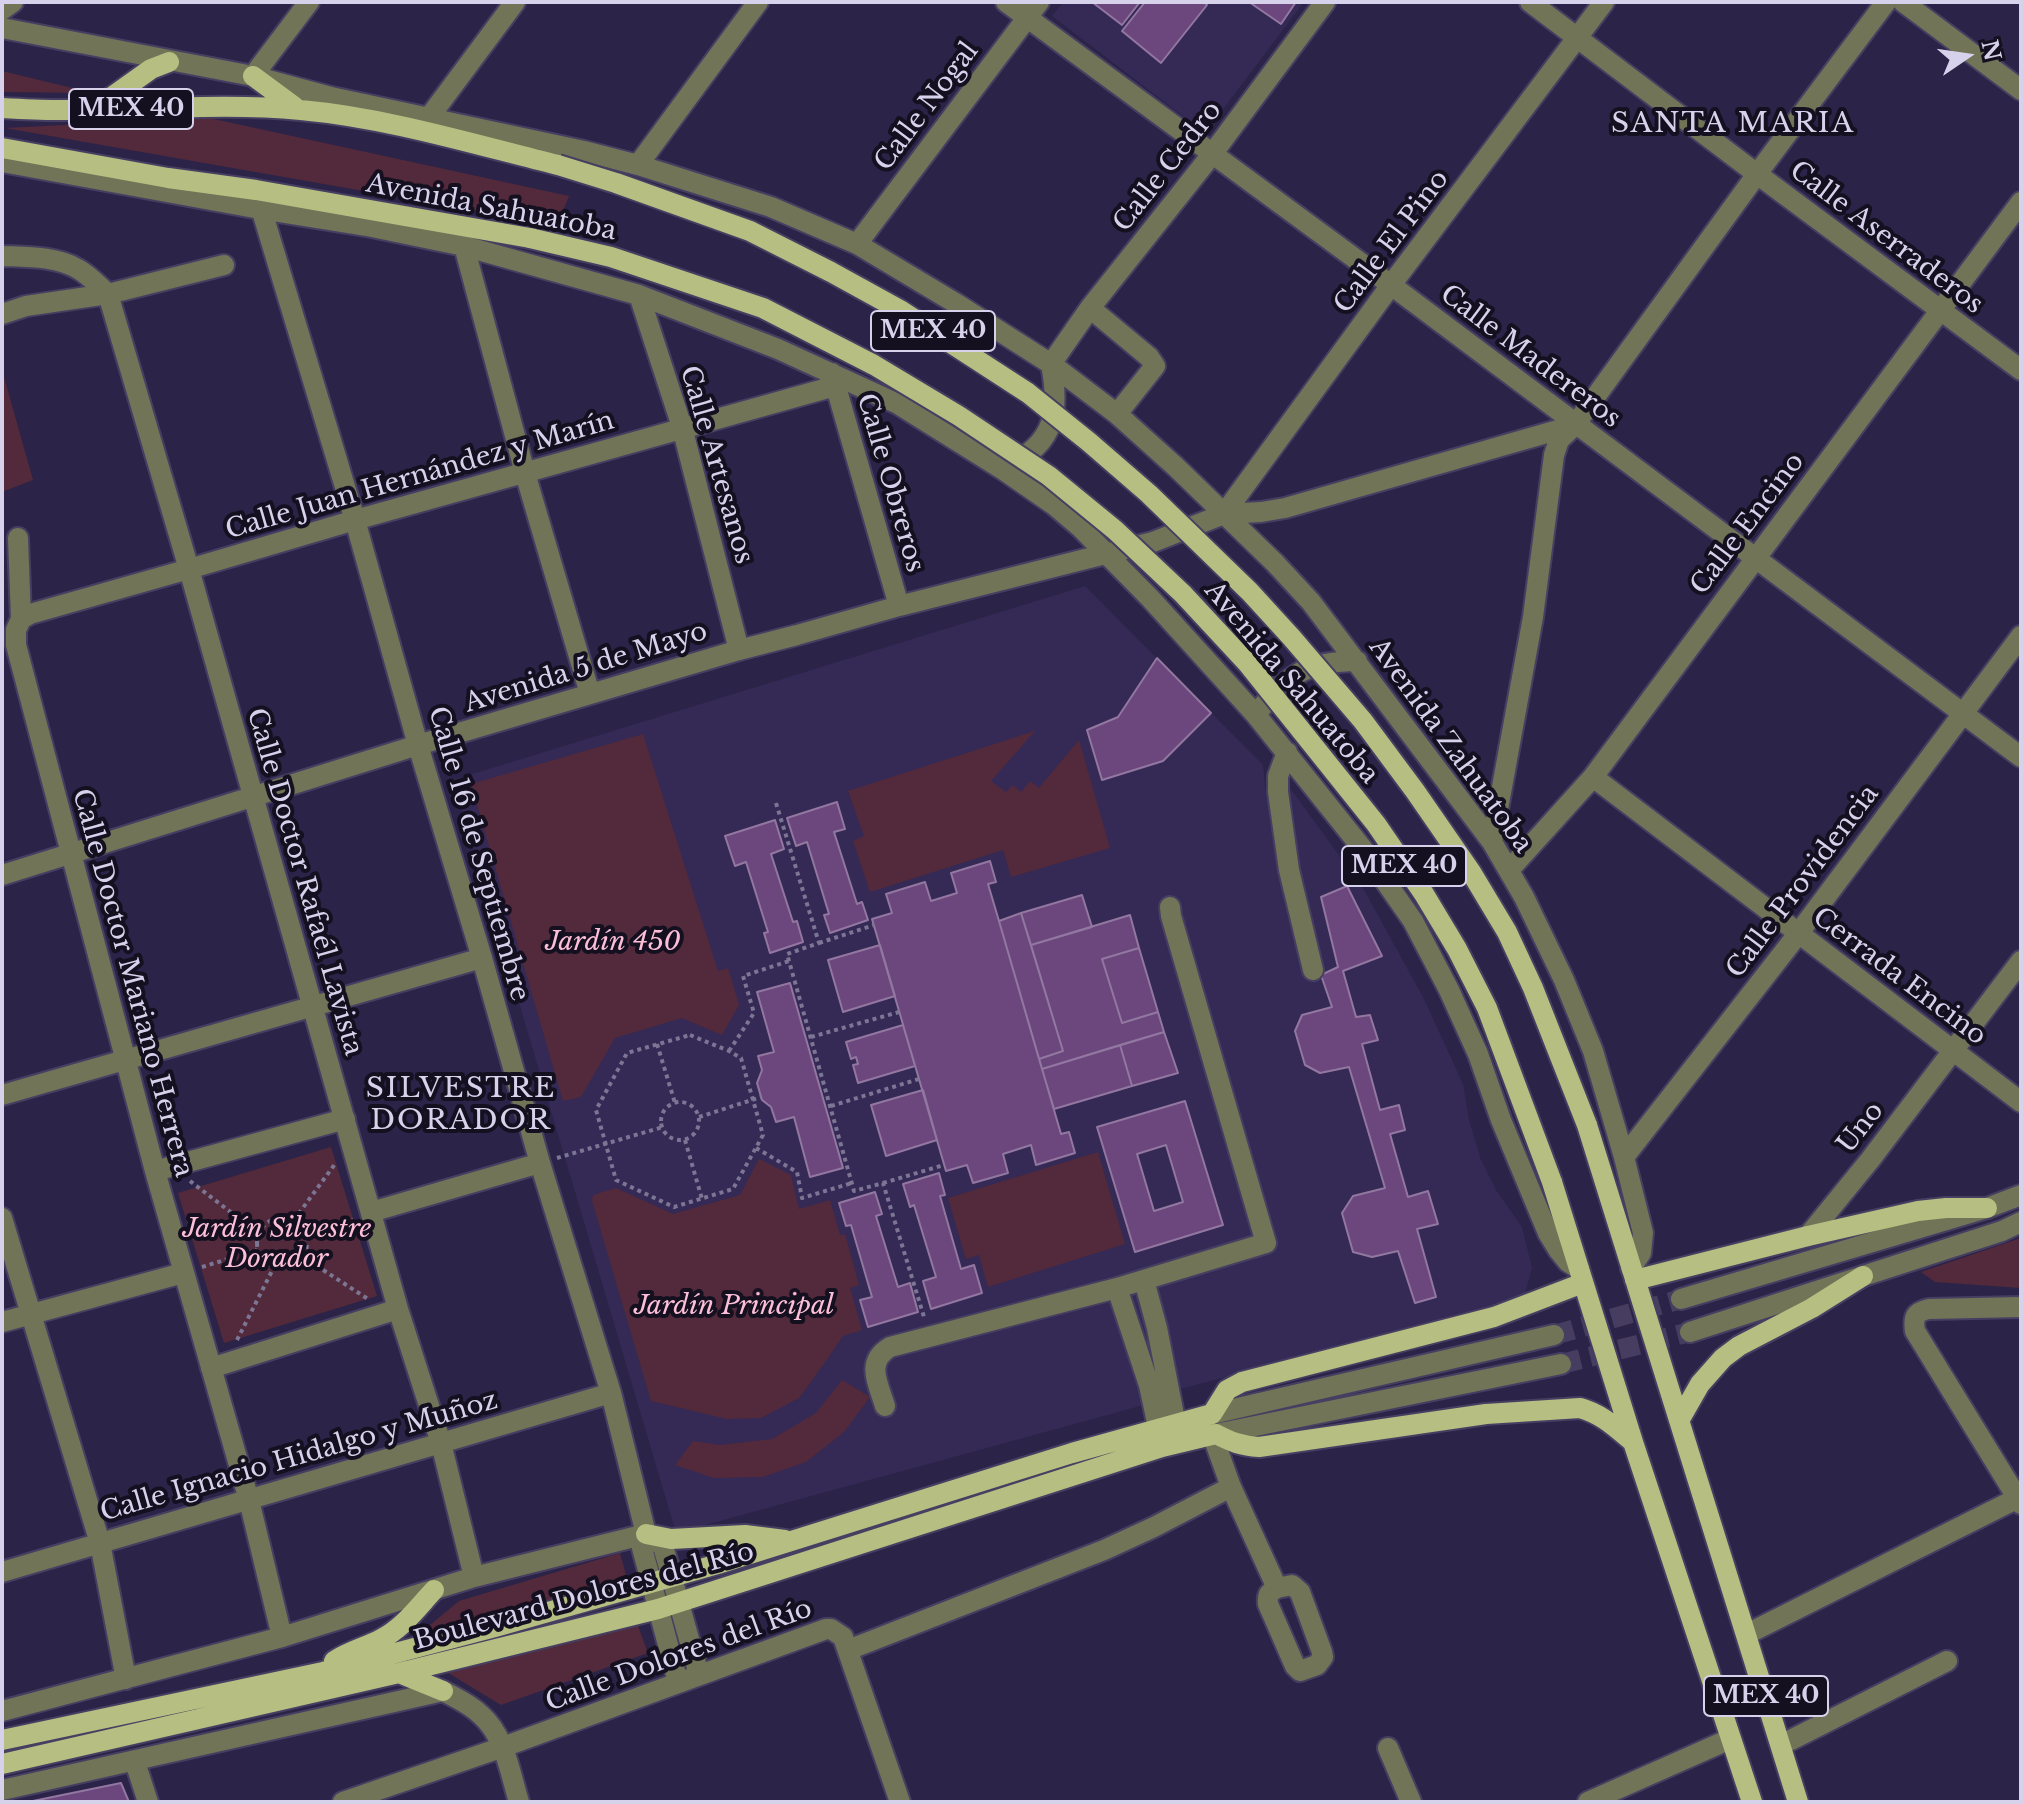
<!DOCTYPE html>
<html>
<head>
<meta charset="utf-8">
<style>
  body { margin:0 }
  #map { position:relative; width:2023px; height:1804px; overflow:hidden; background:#2c2348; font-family:"Libre Baskerville",serif }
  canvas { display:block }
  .frame { position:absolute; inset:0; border:4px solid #d7d2eb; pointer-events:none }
  .north { position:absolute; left:1927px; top:16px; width:80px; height:80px; -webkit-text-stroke:6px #141020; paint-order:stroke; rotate:77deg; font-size:22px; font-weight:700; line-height:32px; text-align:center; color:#d7d2eb }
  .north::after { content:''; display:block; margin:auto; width:28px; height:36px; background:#d7d2eb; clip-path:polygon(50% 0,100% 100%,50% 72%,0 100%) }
</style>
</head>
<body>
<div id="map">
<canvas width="2023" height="1804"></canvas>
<div class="frame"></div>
<div class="north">N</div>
</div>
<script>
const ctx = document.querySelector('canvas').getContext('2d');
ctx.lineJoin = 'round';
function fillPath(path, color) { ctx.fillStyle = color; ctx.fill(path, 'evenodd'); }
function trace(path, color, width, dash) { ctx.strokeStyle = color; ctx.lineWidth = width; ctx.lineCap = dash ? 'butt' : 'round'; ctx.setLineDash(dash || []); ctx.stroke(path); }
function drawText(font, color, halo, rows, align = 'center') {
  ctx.font = font + ' "Libre Baskerville",serif'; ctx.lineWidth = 8; ctx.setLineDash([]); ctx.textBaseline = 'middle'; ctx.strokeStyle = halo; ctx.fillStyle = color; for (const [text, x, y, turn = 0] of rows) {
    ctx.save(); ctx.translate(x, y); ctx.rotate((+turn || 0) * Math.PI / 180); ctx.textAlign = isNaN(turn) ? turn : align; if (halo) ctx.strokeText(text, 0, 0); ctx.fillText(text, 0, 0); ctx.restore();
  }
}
const built = new Path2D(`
  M1063 2H1304L1205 133 1052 16Z
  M1085 586 1263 765 1266 794 1290 788 1363 888 1424 999 1463 1084 1469 1120 1481 1160 1496 1190 1522 1227 1532 1268 1524 1297 1177 1390 1144 1405 676 1533 453 780Z`);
const green = new Path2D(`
  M2 71 93 93 2 92Z
  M209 118 569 196 557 225 5 128Z
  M2 370 33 480 2 492Z
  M1035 731 991 781 1006 792 1013 785 1021 792 1030 781 1039 788 1079 740 1110 848 1011 877 1003 850 870 892 853 841 864 836 848 791Z
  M643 734 718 971 728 968 739 1005 722 1035 682 1018 615 1038 581 1097 563 1101 471 784Z
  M331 1147 377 1296 224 1343 178 1193Z
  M1098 1152 1125 1244 988 1287 979 1255 966 1259 948 1198Z
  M759 1159 791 1175 799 1209 830 1200 840 1235 845 1234 859 1285 850 1288 862 1330 843 1336 823 1365 799 1398 761 1418 727 1419 651 1401 592 1201 593 1195 616 1188 673 1214 740 1195Z
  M2021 1238V1288L1935 1282 1921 1272Z
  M842 1380 870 1397 844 1432 806 1462 763 1477 714 1478 675 1465 693 1441 720 1445 772 1439 816 1413Z
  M620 1553 627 1579 418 1635 459 1601Z
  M638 1626 648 1653 501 1705 445 1671Z`);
const building = new Path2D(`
  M1092 2H1140L1122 25Z
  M1145 2H1204L1207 5 1161 63 1122 31Z
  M1249 2H1296L1281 24Z
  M1157 658 1211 713 1163 761 1102 780 1087 730 1118 717Z
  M837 802 845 829 834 832 857 904 862 902 868 920 830 933 824 915 829 914 807 842 796 846 787 818Z
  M775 820 784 849 771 854 793 922 797 921 803 942 770 953 764 933 768 932 746 862 735 866 725 836Z
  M990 861 996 882 988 884 999 921 1061 1134 1069 1132 1075 1153 1036 1165 1031 1145 1003 1154 1008 1173 973 1183 967 1165 946 1171 872 919 892 913 886 894 925 882 931 901 957 893 951 873Z
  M1347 886 1382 956 1343 971 1356 1017 1370 1015 1378 1040 1362 1044 1380 1110 1399 1105 1405 1130 1390 1134 1408 1197 1428 1191 1438 1224 1417 1229 1436 1297 1415 1303 1398 1251 1372 1257 1353 1252 1342 1213 1353 1196 1385 1188 1349 1067 1320 1073 1305 1065 1295 1031 1302 1015 1332 1007 1321 975 1338 967 1321 897Z
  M1082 895 1092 927 1031 945 1021 913Z
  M1021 913 1063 1051 1039 1059 999 921Z
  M1130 915 1139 948 1102 959 1122 1023 1158 1012 1164 1032 1042 1069 1039 1059 1063 1051 1031 945Z
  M880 945 895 996 843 1012 828 960Z
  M1139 948 1158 1012 1122 1023 1102 959Z
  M790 983 843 1168 810 1177 794 1117 776 1122 771 1107 762 1100 757 1083 762 1070 758 1056 774 1052 757 992Z
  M903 1025 915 1066 858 1083 853 1065 858 1064 856 1057 851 1059 846 1042Z
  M1164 1032 1178 1073 1132 1086 1120 1045Z
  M1120 1045 1132 1086 1054 1109 1042 1069Z
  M923 1090 937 1140 886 1156 871 1105Z
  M1185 1101 1223 1225 1135 1252 1097 1127ZM1166 1145 1183 1202 1154 1211 1137 1154Z
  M939 1173 945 1195 940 1196 961 1269 974 1265 982 1293 931 1309 923 1281 936 1277 914 1205 910 1207 903 1184Z
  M875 1192 882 1214 876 1216 898 1287 910 1283 918 1312 868 1327 860 1300 872 1297 851 1225 846 1226 839 1203Z
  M121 1783 129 1802H28Z`);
const minorTunnel = new Path2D(`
  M1554 1335 1681 1299
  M1561 1364 1690 1332`);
const path = new Path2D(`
  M776 803 819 943 787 954 854 1191 883 1183 924 1317
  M819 943 874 925
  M690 1035 729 1051 741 1058 763 1135 733 1189 674 1207 616 1180 596 1110 627 1053Z
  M811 1037 899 1012
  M657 1044 675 1103
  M729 1051 754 1013 743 976 789 961
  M661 1121a19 19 0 1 1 38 0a19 19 0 1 1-38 0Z
  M831 1106 919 1079
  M699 1117 761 1097
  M685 1140 702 1199
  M756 1148 797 1172 802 1198 852 1183
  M557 1158 663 1127
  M190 1181 258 1233
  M883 1183 944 1165
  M257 1243a25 25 0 1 1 50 0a25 25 0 1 1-50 0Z
  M294 1220 335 1164
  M306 1234 353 1220
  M303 1257 368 1299
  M202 1267 257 1250
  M237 1340 274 1267`);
const minor = new Path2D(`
  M1006 2 1391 285 2021 757
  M1530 2 1757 174 2021 370
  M1903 2 2021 90
  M2 10 13 2
  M2 28 253 76 331 97 584 151 638 165 771 207 857 244 957 304 1051 364 1117 414 1176 467 1275 563 1311 602 1492 842 1524 897 1564 980 1593 1051 1624 1157 1643 1233 1641 1253 1631 1268
  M253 76 309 2
  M422 127 515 2
  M2 162 260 209 372 227 464 246 639 295 778 349 898 404 1002 469 1054 505 1081 528 1150 598 1256 715 1362 848 1413 921 1449 990 1478 1054 1501 1120 1548 1233 1559 1251 1568 1262 1579 1269
  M638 165 758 2
  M258 198 355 520 418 745 482 958 540 1163 611 1393 646 1534 642 1548 678 1682
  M857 244 1039 2
  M464 246 525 473 590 694
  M2 256C27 257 56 256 78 269 89 275 98 285 108 294L189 569 398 1309 441 1443 474 1577
  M639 295 682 427 739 650
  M1090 308 1149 357 1155 366 1117 414
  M2 314 26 306 108 294 224 265
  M832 373 899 606
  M1009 465C1055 443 1060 411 1051 364L1090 308 1213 153 1325 2
  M1224 514 1391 285 1604 2
  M18 538 21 619 16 630V645L155 1171 249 1500 282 1637
  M21 619 30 614 189 569 355 520 835 386
  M1261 708C1293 671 1308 662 1357 661
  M1287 752 1278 776V792L1289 870 1313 970
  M1593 777 2021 1102
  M1492 842 1533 617 1554 455 1559 440 1575 425 1757 174 1886 2
  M1509 870 1593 777 2021 202
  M2 875 418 745 739 650 797 635 899 606 1153 542 1224 514 1261 512 1285 508 1575 425
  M2 1095 482 958
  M1624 1157 1798 934 2021 636
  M155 1171 345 1119
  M371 1212 540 1163
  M2 1218 100 1543 126 1679
  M1808 1236 1870 1160 2021 961
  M1144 1280 1157 1328 1179 1441
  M1117 1288 1149 1385 1162 1446
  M1681 1299 1987 1208 2021 1195
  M2021 1307 1929 1309C1915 1312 1913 1317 1915 1331L2021 1504
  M2 1322 183 1273
  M1690 1332 2002 1231 2021 1222
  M211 1368 398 1309
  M885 1406C878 1383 865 1362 890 1347L1117 1288 1266 1243 1171 916 1170 907
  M1212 1414 1554 1335
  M1212 1434 1231 1487 1277 1588 1292 1585 1300 1592 1322 1652 1323 1657 1317 1665 1300 1671 1295 1666 1268 1604C1267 1595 1268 1593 1277 1588
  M1216 1434 1561 1364
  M646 1534 663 1546 699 1675
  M2 1572 611 1393
  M1747 1634 2018 1498
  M848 1650 1104 1550 1154 1527 1231 1487
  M2 1711 282 1637 474 1577 646 1534
  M1781 1745 1947 1661
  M1388 1748 1411 1802
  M135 1762 148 1802
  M2 1790 443 1691C456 1698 470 1704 481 1715 505 1736 510 1773 519 1802
  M343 1802 503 1747 826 1629H831L843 1637 900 1802
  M1588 1802 1730 1739`);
const major = new Path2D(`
  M253 76 299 110
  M2 108C20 109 39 110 57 110 138 111 220 102 301 110 388 118 473 144 558 165
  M90 108 109 99 151 69 169 62
  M2 148 168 178 256 190 530 238
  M1587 1125 1798 1802
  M1552 1182 1633 1442 1752 1802
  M1635 1280 1808 1236 1918 1211 1946 1208H1987
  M1680 1419 1700 1384 1723 1358 1739 1346 1812 1308 1863 1276
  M646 1534 671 1539 745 1535 785 1540
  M334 1661C349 1651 366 1647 381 1639 402 1629 418 1607 434 1590
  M399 1673 443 1691
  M2 1740 323 1672 495 1627 718 1564 1072 1453 1212 1414 1227 1390 1242 1382 1494 1317 1583 1283
  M2 1764 399 1673 658 1609 1162 1447 1216 1434C1231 1442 1242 1446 1259 1447L1486 1414 1580 1408C1602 1414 1616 1428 1633 1442`);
const majorBridge = new Path2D(`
  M558 165 616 183 750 231 831 272 900 310 1028 393 1089 442 1149 494 1250 592 1292 638 1363 721 1415 791 1471 872 1507 932 1533 988 1587 1125
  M530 238 611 257 763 308 874 365 959 416 1049 476 1115 530 1183 594 1248 664 1376 824 1424 894 1457 949 1487 1008 1552 1182`);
const shields = [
  [131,109,124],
  [933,331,124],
  [1404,866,124],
  [1766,1696,124]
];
const shieldNames = [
  ["MEX 40",131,109],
  ["MEX 40",933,331],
  ["MEX 40",1404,866],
  ["MEX 40",1766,1696]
];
const streetNames = [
  ["Calle Nogal",927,107,-53],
  ["Calle Cedro",1168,167,-52],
  ["Avenida Sahuatoba",491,208,11],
  ["Calle Aserraderos",1886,238,37],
  ["Calle El Pino",1392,242,-53],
  ["Calle Madereros",1530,357,37],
  ["Calle Artesanos",716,465,74],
  ["Calle Juan Hernández y Marín",420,476,-16],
  ["Calle Obreros",890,483,74],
  ["Calle Encino",1748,524,-53],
  ["Avenida 5 de Mayo",586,668,-17],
  ["Avenida Sahuatoba",1291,683,50],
  ["Avenida Zahuatoba",1450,746,54],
  ["Calle 16 de Septiembre",478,854,74],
  ["Calle Doctor Rafaél Lavista",304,882,74],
  ["Calle Providencia",1803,882,-53],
  ["Cerrada Encino",1899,977,37],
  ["Calle Doctor Mariano Herrera",132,983,75],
  ["Uno",1861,1128,-52],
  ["Calle Ignacio Hidalgo y Muñoz",299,1457,-16],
  ["Boulevard Dolores del Río",584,1597,-15],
  ["Calle Dolores del Río",679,1656,-20]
];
const parkNames = [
  ["Jardín 450",613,943],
  ["Jardín Silvestre",277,1230],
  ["Dorador",277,1260],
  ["Jardín Principal",734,1307]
];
const neighbourhoodNames = [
  ["SANTA MARIA",1733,124],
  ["SILVESTRE",461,1089],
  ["DORADOR",461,1121]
];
fillPath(built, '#352955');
fillPath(green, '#522a3b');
fillPath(building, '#6b477d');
trace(building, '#9277a0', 2);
trace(minorTunnel, '#463d60', 20, [20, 10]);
trace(minor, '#473f62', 24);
trace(major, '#473f62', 24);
trace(path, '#7c7594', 4, [4, 4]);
trace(minor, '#717457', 20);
trace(major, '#b7be81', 20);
trace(majorBridge, '#473f62', 24, []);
trace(majorBridge, '#b7be81', 20);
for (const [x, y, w] of shields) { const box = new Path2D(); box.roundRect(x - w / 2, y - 20, w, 40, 6); ctx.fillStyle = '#141020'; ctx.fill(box); trace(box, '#d7d2eb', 2); }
drawText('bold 24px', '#d7d2eb', null, shieldNames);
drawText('26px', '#d7d2eb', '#141020', streetNames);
drawText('italic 26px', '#fcbfd7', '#141020', parkNames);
ctx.letterSpacing = '2px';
drawText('28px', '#d7d2eb', '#141020', neighbourhoodNames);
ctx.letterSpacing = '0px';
</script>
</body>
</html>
